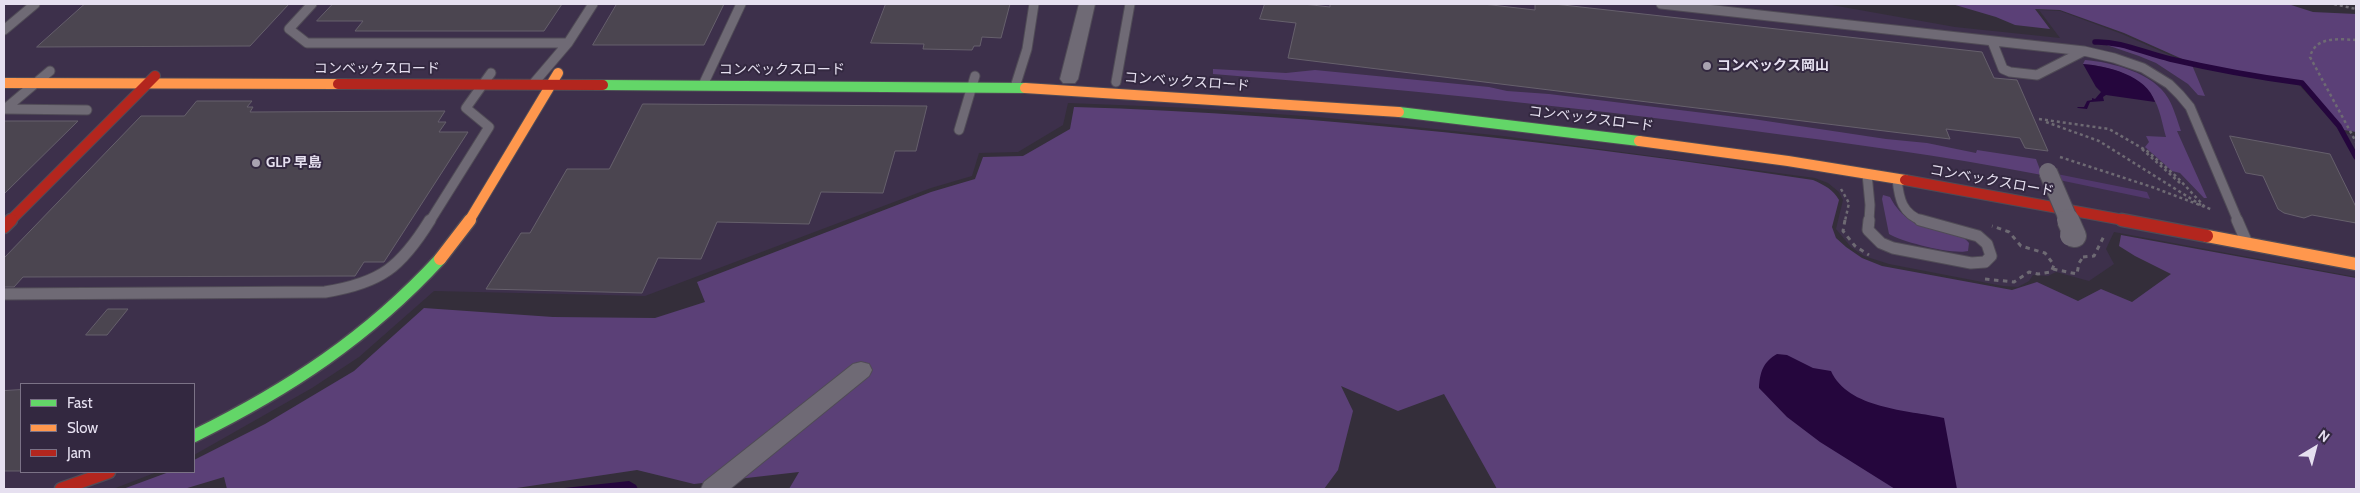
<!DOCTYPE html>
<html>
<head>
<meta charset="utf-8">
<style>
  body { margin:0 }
  #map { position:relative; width:2360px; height:493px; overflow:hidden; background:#342e3a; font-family:Cabin,sans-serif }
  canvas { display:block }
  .frame { position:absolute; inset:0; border:5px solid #e6e0f0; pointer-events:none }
  .legend { position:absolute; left:20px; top:383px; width:175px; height:90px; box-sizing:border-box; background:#332840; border:1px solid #7b7286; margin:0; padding:6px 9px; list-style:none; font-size:15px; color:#e6e0f0 }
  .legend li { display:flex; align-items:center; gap:10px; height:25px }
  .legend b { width:25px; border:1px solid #7b7286 }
  .north { position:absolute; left:2290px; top:423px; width:50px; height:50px; -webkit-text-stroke:4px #332840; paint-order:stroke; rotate:37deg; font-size:14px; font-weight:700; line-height:20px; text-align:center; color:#e6e0f0 }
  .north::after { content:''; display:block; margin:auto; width:18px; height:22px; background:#e6e0f0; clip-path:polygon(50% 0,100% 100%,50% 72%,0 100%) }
</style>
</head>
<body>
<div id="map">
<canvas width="2360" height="493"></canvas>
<div class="frame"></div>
<ul class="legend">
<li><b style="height:6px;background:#63d668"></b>Fast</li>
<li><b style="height:6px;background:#ff974d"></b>Slow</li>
<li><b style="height:6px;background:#b3261e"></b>Jam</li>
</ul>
<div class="north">N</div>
</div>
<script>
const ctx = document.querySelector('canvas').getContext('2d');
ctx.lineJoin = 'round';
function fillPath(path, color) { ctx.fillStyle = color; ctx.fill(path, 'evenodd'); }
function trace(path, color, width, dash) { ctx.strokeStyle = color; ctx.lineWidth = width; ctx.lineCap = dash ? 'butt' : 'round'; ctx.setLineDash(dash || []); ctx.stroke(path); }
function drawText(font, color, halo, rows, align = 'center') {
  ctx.font = font + ' Cabin,"Noto Sans JP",sans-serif'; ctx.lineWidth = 4; ctx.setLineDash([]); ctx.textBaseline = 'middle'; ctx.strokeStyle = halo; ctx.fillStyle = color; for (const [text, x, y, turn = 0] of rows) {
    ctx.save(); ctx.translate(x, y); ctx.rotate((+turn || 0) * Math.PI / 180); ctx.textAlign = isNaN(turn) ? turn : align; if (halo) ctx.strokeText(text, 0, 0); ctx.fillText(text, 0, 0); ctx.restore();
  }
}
const built = new Path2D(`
  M4 4H1826L1955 27 2060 38 2039 10 2060 11 2122 34 2192 65 2247 77 2297 83 2344 133 2356 136V277L2114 232 2106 249 2114 264 2089 281 2056 272 2048 276 2033 275 2029 281 2018 287 2003 286 1889 264 1864 256 1851 247 1836 229 1843 200 1839 192 1828 183 1815 178 1503 136 1318 117 1193 108 1068 103 1063 125 1018 152 979 153 972 176 931 188 645 296 434 291 359 357 312 388 194 455V384H21V472H157L113 489H4Z`);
const green = new Path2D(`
  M2057 174 2147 192 2150 199 2059 180Z`);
const forest = new Path2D(`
  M1952 4H2288L2313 12 2356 14V132L2344 130 2304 82 2247 74 2189 62 2124 33 2060 10 2035 9 2050 29 2015 25 1996 17Z
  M2098 42 2111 43 2192 65 2205 96 2198 95 2188 84 2156 63 2139 56Z
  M2085 60C2111 62 2154 73 2168 98 2174 108 2177 120 2181 131H2177L2207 198H2204L2180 173 2172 171 2145 147 2149 142 2146 136 2166 137C2162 124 2160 107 2152 96 2138 74 2107 66 2083 64Z
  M1213 69 1286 73 1315 70 1489 87 1507 91 1549 94 1753 119 1886 139 1927 143 1976 153 1977 150 2036 159 2042 175C1945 156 1846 143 1747 130 1570 106 1391 88 1213 74Z
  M1074 107C1322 114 1568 143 1813 180 1824 185 1833 189 1839 200L1832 227 1836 238 1846 247 1862 258 1882 266 2012 290 2037 282 2078 301 2101 289 2132 302 2171 274 2135 256 2119 246 2121 235 2356 278V489H1497L1444 394 1398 411 1341 386 1353 411 1338 470 1324 489H789L799 472 694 484 637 470 510 489H227L224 477 184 489H123L169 472H194V460L265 424 354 371 424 308 553 317 655 318 705 302 697 282 931 192 975 179 983 157 1023 156 1070 129Z
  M1883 195 1890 197C1912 240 1956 224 1969 243L1968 251C1953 255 1902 242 1889 234L1882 199Z`);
const water = new Path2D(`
  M2083 64C2107 66 2147 75 2155 102L2106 95 2103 97 2104 101 2090 102 2087 109 2078 108 2077 107H2084L2087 101 2092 100V98L2095 99 2101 92 2096 87Z
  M1777 354 1787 355 1813 368 1831 371C1848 409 1908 410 1944 418L1957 489H1895L1820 442 1787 417 1759 388C1760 372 1763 362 1777 354Z
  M629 481 636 485 638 489H555Z`);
const stream = new Path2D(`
  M2095 42C2121 41 2144 53 2170 59 2213 69 2257 77 2302 83L2339 126 2356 157`);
const building = new Path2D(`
  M85 4H289L250 46 37 47Z
  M333 4H562L544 31H355L363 21H317Z
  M617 4H724L704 45H593Z
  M886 4H1010L1001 38 982 37 980 46H974L972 50 923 49 924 44 871 43Z
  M1265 4H1303L1330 7V4H1483L1535 10V4H1554L1982 52 1994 78 2017 80 2048 151 2025 148 2020 138 1946 129 1950 139 1288 58 1296 23 1260 19Z
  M197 101H252L247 107H253L250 112 445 111 438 122H446L439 132H468L384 262H364L355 276 23 277 14 287H4V258L141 116H184Z
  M643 104 927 106 916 151H895L883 193 821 192 809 224 717 222 701 259 658 258 642 293 486 289 521 233H530L567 169H609Z
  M4 121H78L4 194Z
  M2230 136 2330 154 2356 207V223L2312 215 2304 218 2284 213 2278 209 2263 176 2246 173Z
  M108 309H128L107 335H86Z
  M21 390V471H4V391Z`);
const pathFar1 = new Path2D(`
  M2334 4 2356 9
  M2356 40C2339 39 2315 36 2310 57L2356 142
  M2039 119 2109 129 2147 151 2177 177 2205 207
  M2046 122 2099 141 2201 205
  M2142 149 2180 183
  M2060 157 2152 187 2213 210
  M1841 189 1849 203 1845 221`);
const path = new Path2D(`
  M1845 220 1843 231 1855 246 1869 255
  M2083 257 2094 256 2104 236
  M2053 269 2077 274 2079 263 2083 257
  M1985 279 2014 282 2029 272 2038 274 2051 272 2054 265 2045 253 2021 246 2009 232 1992 226`);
const laneFar1 = new Path2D(`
  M312 4 289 29 307 43H568
  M1661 4 2084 51 2114 58 2143 68 2169 84 2180 95 2190 107 2238 221
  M4 30 35 4
  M1992 41 2003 69 2010 72 2037 75 2084 51
  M1116 82 1130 4
  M533 84 568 43 593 4
  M703 85 741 4
  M1015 87 1027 49 1034 4
  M4 109 87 110
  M5 109 50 71
  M959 130 975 76
  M1867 174 1870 205 1869 221
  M1897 179C1899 199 1902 214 1923 221
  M430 221 489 127 466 108 491 73`);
const lane = new Path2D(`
  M1869 220 1868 230 1881 243 1893 248 1971 263 1985 262 1991 256 1987 244 1978 236 1920 220
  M2237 220 2247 243
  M4 294 325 292C381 283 401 267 430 220`);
const street = new Path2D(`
  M1079 4H1095L1078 79 1075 83H1063L1060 79Z
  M861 362 869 364 872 370 869 376 730 489H701L704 482 853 364Z`);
const fastFar1 = new Path2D(`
  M603 85 1025 88
  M1399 112 1639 141`);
const fast = new Path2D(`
  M194 436C289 389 368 337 440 259`);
const slowFar1 = new Path2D(`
  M4 83 338 84
  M1025 88 1399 112
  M1639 141 1788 161 1905 180
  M469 221 558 73`);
const slow = new Path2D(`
  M2207 236 2356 264
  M440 259 470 220`);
const jamFar1 = new Path2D(`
  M338 84 603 85
  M1905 180 2129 221
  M10 221 155 76`);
const jam = new Path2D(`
  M2122 220 2207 236
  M4 227 11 220
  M61 489 109 472`);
const streetBridgeFar1 = new Path2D(`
  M2048 172 2069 221`);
const streetBridge = new Path2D(`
  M2068 220 2075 236 2071 235`);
const markers = [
  [1707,66,5,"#a8a2b0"],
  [256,163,5,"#a8a2b0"]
];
const poiNames = [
  ["コンベックス岡山",1717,66],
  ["GLP 早島",266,163]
];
const streetNames = [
  ["コンベックスロード",377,69],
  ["コンベックスロード",782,70],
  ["コンベックスロード",1187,82,4],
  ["コンベックスロード",1591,119,7],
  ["コンベックスロード",1992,181,10]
];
fillPath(built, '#3d304b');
fillPath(green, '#51386c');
fillPath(forest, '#5b4077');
fillPath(water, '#25063d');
trace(stream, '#25063d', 5.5);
fillPath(building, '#4b4550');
trace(building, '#66606c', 1);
trace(laneFar1, '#504b56', 11);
trace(lane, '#504b56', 13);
trace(street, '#504b56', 2);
trace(fastFar1, '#504b56', 12);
trace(fast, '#504b56', 15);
trace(slowFar1, '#504b56', 12);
trace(slow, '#504b56', 15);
trace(jamFar1, '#504b56', 12);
trace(jam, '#504b56', 15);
trace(pathFar1, '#6e6a73', 2.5, [3, 3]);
trace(path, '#6e6a73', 3, [4.5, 4.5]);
trace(laneFar1, '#6f6a75', 9);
trace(lane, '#6f6a75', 11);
fillPath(street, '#6f6a75');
trace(fastFar1, '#63d668', 10);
trace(fast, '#63d668', 12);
trace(slowFar1, '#ff974d', 10);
trace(slow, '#ff974d', 12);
trace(jamFar1, '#b3261e', 10);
trace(jam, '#b3261e', 12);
trace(streetBridgeFar1, '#504b56', 20, []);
trace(streetBridge, '#504b56', 24, []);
trace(streetBridgeFar1, '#6f6a75', 18);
trace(streetBridge, '#6f6a75', 22);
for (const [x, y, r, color] of markers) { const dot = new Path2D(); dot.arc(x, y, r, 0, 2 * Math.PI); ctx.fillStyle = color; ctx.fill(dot); trace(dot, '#332840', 2); }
drawText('bold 14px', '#e6e0f0', '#332840', poiNames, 'left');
drawText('14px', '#e6e0f0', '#332840', streetNames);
</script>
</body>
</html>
